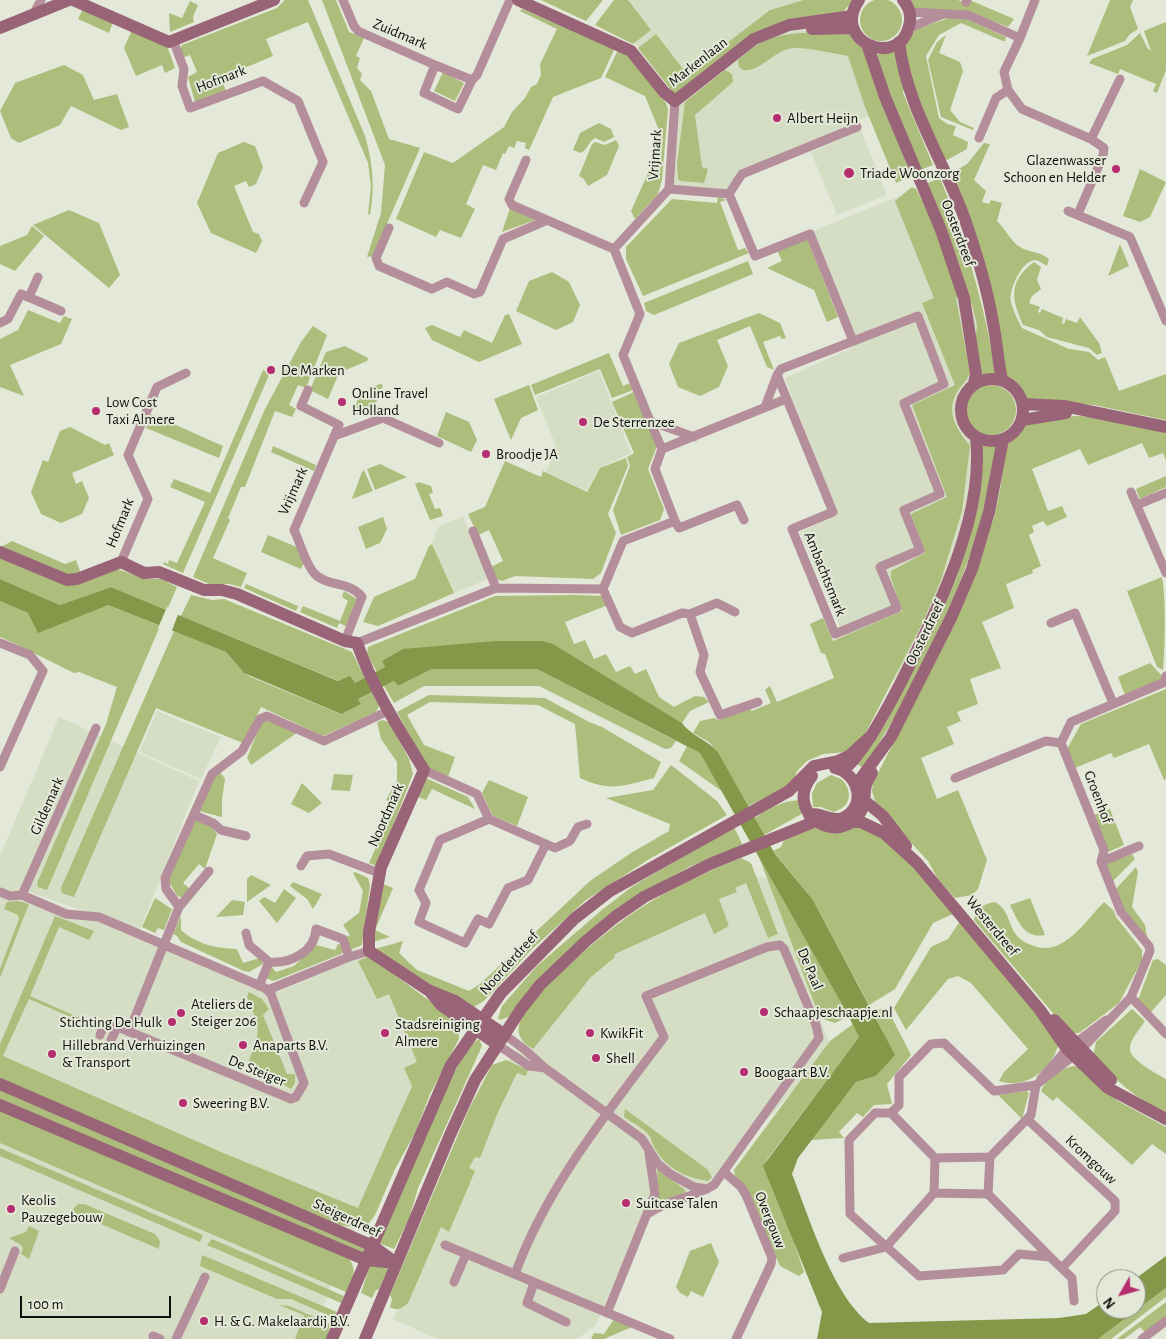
<!DOCTYPE html>
<html>
<head>
<meta charset="utf-8">
<style>
  body { margin:0 }
  #map { position:relative; width:1166px; height:1339px; overflow:hidden; background:#e3e8d8; font-family:"Alegreya Sans",sans-serif }
  canvas { display:block }
  .north { position:absolute; left:1096px; top:1269px; width:50px; height:50px; box-sizing:border-box; background:#e3e8d8; border:1px solid #8e9186; border-radius:50%; rotate:232deg; font-size:14px; font-weight:700; line-height:20px; text-align:center; color:#0e0f0a }
  .north::after { content:''; display:block; margin:auto; width:18px; height:22px; background:#b62e6f; clip-path:polygon(50% 0,100% 100%,50% 72%,0 100%) }
  .scale { position:absolute; left:20px; top:1296px; width:151px; height:22px; box-sizing:border-box; border:2px solid #0e0f0a; border-top:0; padding-left:6px; font-size:15px; line-height:18px; white-space:nowrap; color:#0e0f0a; -webkit-text-stroke:4px #e3e8d8; paint-order:stroke }
</style>
</head>
<body>
<div id="map">
<canvas width="1166" height="1339"></canvas>
<div class="north">N</div>
<div class="scale">100 m</div>
</div>
<script>
const ctx = document.querySelector('canvas').getContext('2d');
ctx.lineJoin = 'round';
function fillPath(path, color) { ctx.fillStyle = color; ctx.fill(path, 'evenodd'); }
function trace(path, color, width, dash) { ctx.strokeStyle = color; ctx.lineWidth = width; ctx.lineCap = dash ? 'butt' : 'round'; ctx.setLineDash(dash || []); ctx.stroke(path); }
function drawText(font, color, halo, rows, align = 'center') {
  ctx.font = font + ' "Alegreya Sans",sans-serif'; ctx.lineWidth = 4; ctx.setLineDash([]); ctx.textBaseline = 'middle'; ctx.strokeStyle = halo; ctx.fillStyle = color; for (const [text, x, y, turn = 0] of rows) {
    ctx.save(); ctx.translate(x, y); ctx.rotate((+turn || 0) * Math.PI / 180); ctx.textAlign = isNaN(turn) ? turn : align; if (halo) ctx.strokeText(text, 0, 0); ctx.fillText(text, 0, 0); ctx.restore();
  }
}
const built = new Path2D(`
  M620 0H842L764 22 678 90 649 57 606 17Z
  M845 21 848 43 878 112 744 171 727 189 671 187 676 101 748 49 774 35Z
  M861 130 887 195 837 215 811 152Z
  M935 188 968 263 986 352 988 474 971 543 942 617 906 689 847 644 800 532 837 515 785 378 852 348 811 232 897 197Z
  M599 371 631 453 599 468 586 491 546 472 556 446 536 397Z
  M463 516 488 579 454 593 432 544 438 527Z
  M157 711 221 737 201 779 139 752Z
  M59 717 199 781 140 930 8 885 278 992 366 955 396 985 422 1059 310 1339H0V856Z
  M746 873 770 879 831 1048 710 1183 648 1205 596 1325 577 1339H437L393 1319 494 1080 546 1008 584 968Z`);
const green = new Path2D(`
  M860 20a21 21 0 1 1 42 0a21 21 0 1 1-42 0Z
  M285 0H308L365 136C373 164 375 186 370 215L368 214 371 186 368 163 308 22 266 39 273 56 221 78 226 91 195 102 188 77 197 72 190 55 182 58 180 49 182 45 277 8Z
  M322 0H336L349 32 364 38 356 56 360 58 357 68 362 74 360 80 371 91 389 139 420 148 373 256 367 257 381 213 385 165Z
  M541 0H603L586 21Z
  M614 0H628L651 30 633 44 595 25Z
  M804 0H853L844 11 783 22 676 96 638 48 656 34 687 74 770 10Z
  M906 0H958L965 3 972 1 1014 19 1008 27 969 12 915 10Z
  M1110 0H1133L1130 7 1138 29 1130 34 1125 41 1087 56Z
  M190 1 198 5 193 17 194 22 170 32 169 13 182 18Z
  M83 9 113 22 109 33 78 19Z
  M522 9 615 48 601 78 553 97 529 150 525 148 526 143 517 141 514 148 509 146 505 154 503 153 496 170 483 165 466 204 475 209 461 238 440 230 436 237 396 219 424 152 453 163 504 127 512 112 525 98 531 87 537 84 541 75 540 64 557 29 520 11Z
  M954 16 967 19 1006 37 1005 41H1003L961 23 939 35 926 56 939 118 947 124 956 126 953 135 968 142 967 149 947 160 942 157 909 73 904 47 915 30Z
  M1166 22V70L1157 93 1153 91 1156 84 1120 69 1118 74 1089 63 1092 59 1127 45 1140 33 1148 49 1151 51 1144 31Z
  M132 30 167 46 175 68 165 73 162 65 136 76 124 48Z
  M847 32 864 50 911 176 896 183 865 107 848 56C832 53 811 48 795 48 775 48 761 73 743 70L739 67 738 60C747 53 756 44 766 40 791 30 822 33 847 32Z
  M946 35 939 53 960 62 963 71 950 110 960 122 974 128 973 130 941 117 928 60 937 42Z
  M618 50 632 59 666 103 668 109 662 180 658 194 635 219 631 211 663 140 645 96 605 77Z
  M895 52 904 80 903 93 933 165 920 170 873 55Z
  M64 65 83 75 94 100 117 94 129 127 121 130 71 106 60 125 19 143 11 138 0 111 15 83Z
  M725 70 732 74 733 82 695 115 702 167 708 169 704 183 681 181 678 179 677 164 685 102Z
  M443 72 464 83 455 101 434 91Z
  M599 123 611 129 614 137 604 142 595 138C588 142 588 149 581 153L573 150 580 133Z
  M616 140 619 146 607 175 588 186 584 179 579 176 592 144 595 142 605 145Z
  M244 142 255 146 263 167 256 184 249 187 246 181 234 186 253 232 259 234 262 241 256 253 211 233 197 203 218 153Z
  M984 143 990 144 974 180 986 191 982 202 989 204 991 200 1002 203 997 221C1005 228 1011 242 1020 247 1030 253 1039 251 1049 259L1047 266C1044 264 1039 261 1036 260 1022 259 1008 291 1011 302 1013 311 1018 320 1022 328L1069 349 1089 352 1098 360 1105 357 1119 391 1166 374V420L1094 405 1029 400 1018 386 1007 377 950 174 967 164Z
  M1140 169 1166 182 1150 217 1140 222 1123 216Z
  M940 178C968 246 984 306 997 377L979 378 975 347 977 325 973 308 925 184Z
  M912 187 916 189 932 221 959 297 956 298 970 373C967 381 961 385 957 392 945 413 957 430 970 446L962 511 941 580 923 622 865 734 846 752 823 754 807 761 797 771 792 785 748 806 718 752 709 742 693 733 700 721 714 718 718 720 747 707 752 711 771 703 765 690 770 686 777 702 834 678 825 654 821 653 810 624 823 618 833 641 902 611 891 578V571L925 553 911 514 947 497 912 405 955 385 922 303 934 298 895 201Z
  M718 197 726 200 720 202 738 250 745 248 749 253 643 296 626 259V247L672 199 717 203Z
  M510 208 534 219 535 220 502 232Z
  M69 210 99 223 120 275 109 288 33 225Z
  M32 226 44 236 15 271 0 264V246L27 235Z
  M807 238 838 317 827 322 814 290 767 268 782 261 777 250Z
  M1120 244 1129 266 1108 276Z
  M748 261 753 274 654 315 646 311 644 303Z
  M1034 262 1041 267 1037 280 1041 289 1032 296 1029 303 1040 307 1038 312 1040 313 1042 309 1063 318 1062 323 1064 324 1066 319 1077 323 1080 317 1099 343 1102 353 1097 355 1089 348 1047 337 1039 330 1023 325C1011 298 1008 282 1034 262Z
  M552 272 569 282 580 305 573 322 556 330 516 311 529 281Z
  M28 310 60 323 64 316 72 319 61 344 10 365 24 396 0 387V339L18 330Z
  M759 313 780 323 786 338 782 339 780 336 763 342 774 370 767 367 750 326 717 340 728 366 719 387 700 396 678 387 669 364 679 343Z
  M509 314 522 344 479 362 432 340 425 328 432 325 460 337 464 330 492 343 505 315Z
  M313 326 327 335 306 388 298 385 289 405 296 409 292 417 275 411 245 487H241L228 518 230 520 213 558 247 573 241 587 229 584H209L193 577 265 409 301 342Z
  M345 346 368 358 367 361 339 373 328 399 310 390 326 352Z
  M609 353 623 386 630 383 633 390 612 398 600 369 535 395 531 385Z
  M263 370 270 373 183 573 163 564 164 562 168 564 169 560 177 563 205 502 170 487 174 479 210 493Z
  M380 384 383 385 375 405 382 408 379 413 372 416 369 410 354 416 352 414 361 392Z
  M966 410a25 25 0 1 1 50 0a25 25 0 1 1-50 0Z
  M529 385 538 410 521 418 511 440 494 399Z
  M634 392 657 446 648 469 664 509 660 520 621 535 613 510 630 466 627 457 634 453 612 402Z
  M446 412 469 422 477 440 471 452 437 436Z
  M151 414 223 446 219 458 146 428Z
  M1080 416 1105 419 1166 433V461L1163 453 1149 458 1142 443 1088 465 1080 449 1032 469 1048 511 1062 506 1067 517 1047 526 1043 521 1032 526 1034 532 1029 535 1041 566 1032 570 1033 573 1006 584 1014 608 982 622 1001 668 970 679 978 704 957 712 961 721 947 727 954 744 921 758 937 799 958 790 987 860 978 889 972 895 955 898 938 879 928 861 876 805 872 791 873 783 951 630 994 518 1001 485 1004 445 1017 435 1024 424 1046 417Z
  M70 427 105 445 109 443 114 455 72 473 76 484 82 481 89 498 82 514 61 523 41 514 31 492 43 460 48 462 60 431Z
  M982 444H998C989 481 983 520 970 555 943 630 907 702 863 768L857 764 886 723 956 580 963 558Z
  M273 446 316 465 314 471 271 452Z
  M626 458 628 466 608 514 616 533 601 573 593 579 515 576 502 581 496 579 491 567 503 561 489 530 478 535 468 514 485 507 505 461 541 477 543 471 587 492 600 468Z
  M380 464 407 477 375 490 367 469Z
  M364 470 373 491 352 499 362 472Z
  M1166 476V487L1140 499 1136 489Z
  M419 482 431 486 433 493 429 494 435 509 440 508 443 516 430 520 415 484Z
  M383 517 387 529 380 543 366 549 358 527Z
  M268 535 299 548 305 561 301 569 261 552Z
  M12 541 65 564 76 560 81 574 71 576 1 547Z
  M432 544 454 593 378 626 363 622 374 597 415 579 429 546Z
  M0 557 69 586 115 568 145 579H161L177 587 167 610 111 587 60 605 0 579Z
  M1162 577C1166 597 1165 647 1163 670L1157 667 1127 591Z
  M246 584 298 606 296 611 244 588Z
  M344 591 357 599 347 627 339 623 337 628 300 612 303 606 340 621 348 601 342 597Z
  M191 595 212 600 224 599 352 652 365 678 355 683 339 681 181 616Z
  M575 595 604 596 608 605 565 622 574 644 585 640 594 659 606 654 616 672 630 666 635 674 646 669 659 697 674 707 695 696 704 697 709 702 690 711 682 723 570 655 382 661 385 667 377 672 367 654 368 647 495 596Z
  M0 601 28 613 108 605 160 626 47 890 38 887 37 883 106 724 117 687 79 672 74 673C49 661 26 648 0 637Z
  M174 631 226 652 244 673 251 677 328 709 340 714 361 704 358 699 372 692 379 706 376 712 323 736 261 707 243 743 156 708 74 897 62 893 61 888Z
  M1150 663 1162 676 1161 681 1125 695 1118 677Z
  M432 669H537L676 741 671 748 665 749 539 686H424L394 703 384 686 394 681 398 686Z
  M1166 689V779L1164 780 1149 744 1114 758 1111 753 1075 768 1067 749 1081 724Z
  M429 695 545 698 589 722 602 727 661 762 654 778C622 786 610 792 580 778L575 724 538 705 430 702 407 715 424 745 455 757 448 777 427 768 397 712Z
  M267 719 298 732 251 765 247 758 261 723Z
  M382 720 389 722 409 759 413 774 377 866 369 863 395 804 386 800 397 780V762L381 739 377 722Z
  M687 746 700 753 723 792 679 761Z
  M671 765 717 801 727 815 651 858 586 900 531 950 485 1000 474 1007 434 988 375 949 403 941 399 953 417 970 469 991 480 984 590 881 631 853 669 831 670 824 606 798 653 790Z
  M220 772 225 779 222 800V817L199 811 214 776Z
  M334 774 353 775 350 791 331 790Z
  M831 775 841 779C854 791 851 808 833 812L821 807H813L812 793 817 783Z
  M426 778 468 797 475 809 432 789 426 800 418 797Z
  M489 780 528 797 517 826 493 816 482 793Z
  M302 783 322 803 309 813 291 804Z
  M800 800 805 812 764 835 755 818C768 808 783 801 800 800Z
  M1110 809 1124 845 1108 852 1094 815Z
  M198 818 209 824 217 834 205 869 199 864 183 883 190 889 181 897 177 896 168 880 194 821Z
  M859 826 890 841 955 913 933 923 895 989 869 1005 813 900 773 851 781 847 784 840 808 828Z
  M734 827 743 846 691 866 666 880 518 1006 508 1017 500 1020 498 1018 502 1006 537 966 603 909 633 886Z
  M1132 854 1135 859 1112 882 1105 864Z
  M759 857 849 1016 835 1023 820 1018Z
  M741 858 751 863 778 934 768 938 746 883 735 888 737 892 719 899 729 926 714 934 705 913 617 953 614 955 615 957 591 977 533 1049C523 1043 515 1035 520 1022 533 990 612 926 642 907 673 887 708 871 741 858Z
  M1136 867 1138 872 1132 907 1145 925 1148 942 1123 911 1115 890Z
  M355 872 368 878 370 885 362 945 350 950 345 938 350 935 343 925 359 913 363 891 353 873Z
  M251 875 271 885 247 902V879Z
  M293 882 322 894 313 909 307 899 290 886Z
  M381 883 393 888 375 930 390 937 372 942Z
  M284 889 296 898 277 923 259 901 264 897 275 903Z
  M155 898 172 909 164 930 158 928 155 933 142 927Z
  M1030 898 1045 935C1024 939 1018 921 1010 905Z
  M232 900 245 902 243 915 216 917Z
  M18 901 29 904 0 978V969L19 919 18 915 4 909 7 902Z
  M995 902C1008 909 1008 922 1015 933 1019 939 1024 942 1031 945 1063 959 1085 921 1104 902L1114 911 1116 917 1142 950V960L1119 1003 1079 1033H1070L974 920C977 908 983 904 995 902Z
  M55 916 94 931 89 940 59 927 30 996 89 1022V1025L29 999 3 1056 221 1152 358 1208 412 1086 404 1068 417 1062 389 994 377 999 358 961 369 956 454 1019 458 1026 459 1039 430 1094 415 1133 395 1169 375 1215 369 1223 358 1227 339 1225 0 1081V1044Z
  M181 916V930C198 945 216 948 237 949L243 963 260 958 263 964 249 972 244 971 181 942 177 936 173 934Z
  M961 920 1059 1042C1053 1069 1026 1090 999 1081L1004 1072 1028 1049 971 983 958 976 948 979 906 1030 894 1008 931 947 948 939Z
  M338 944 343 946 344 951 341 954 274 981 265 978 271 966 276 972 294 966 316 945 335 950Z
  M1158 959 1166 965V995L1150 1013 1138 1000 1153 960Z
  M249 992 262 999 269 1009 263 1015 287 1074H295V1083L291 1089 248 1064C260 1030 262 1031 247 997Z
  M882 1008 889 1012 911 1055 887 1084 892 1104 874 1105 863 1117 857 1113 839 1132 844 1138 811 1140 856 1082 876 1076 894 1055 873 1013Z
  M1132 1009 1145 1021C1141 1028 1129 1040 1130 1049 1130 1060 1157 1074 1166 1079V1114C1138 1099 1114 1080 1093 1056L1096 1042Z
  M853 1024 859 1037 766 1161 804 1272 799 1276 780 1266 749 1193 735 1176 734 1170 830 1041Z
  M479 1039 482 1046 418 1188 409 1219 394 1249 379 1243C393 1210 454 1051 479 1039Z
  M506 1060 528 1070 526 1076 517 1073 498 1112 480 1158 475 1157 469 1168 475 1171 449 1232 441 1227 408 1303C401 1309 398 1311 390 1307L392 1299 390 1295 469 1109 492 1065Z
  M1074 1066 1080 1067 1118 1101 1166 1127V1154L1152 1144 1132 1165 1057 1097 1053 1101 1041 1091C1046 1079 1061 1068 1074 1066Z
  M0 1087 367 1245 363 1253 0 1102Z
  M1026 1091 1029 1093 1022 1119 998 1095Z
  M0 1108 349 1259C358 1270 352 1280 346 1292L0 1143Z
  M625 1109 707 1169 712 1177 708 1181C687 1178 667 1169 656 1150 652 1145 652 1138 647 1133 641 1127 632 1122 624 1117Z
  M0 1148 203 1235 200 1242 0 1156Z
  M657 1167C665 1179 680 1183 686 1192L658 1203Z
  M78 1204H84L155 1234 160 1241 159 1249 71 1211Z
  M29 1226 39 1231 29 1259 21 1254 23 1248 21 1245 9 1238 26 1232Z
  M212 1239 344 1296 341 1303 207 1245Z
  M711 1243 719 1262 703 1297 691 1291 688 1297 680 1293 676 1287 690 1251Z
  M202 1255 337 1312 334 1318 291 1299H277L200 1266Z
  M371 1262 388 1269 379 1289 376 1290 372 1298 361 1293Z
  M1166 1288V1297L1111 1339H1098Z
  M1166 1302V1317L1145 1332 1140 1327 1124 1339H1117Z
  M279 1305 289 1306 330 1324 327 1339H295L304 1315Z
  M614 1319 632 1327 604 1339H591L594 1333 604 1334Z`);
const water = new Path2D(`
  M0 579 60 605 111 587 338 681 350 676 355 683 385 667 382 661 403 649 496 641H543L553 644 682 723C691 736 708 740 718 752L775 854 813 900 895 1055 876 1076 856 1082 798 1158 792 1174C809 1217 833 1296 869 1323L1059 1318 1086 1314 1106 1300V1309H1136L1135 1279 1166 1256V1288L1098 1339H817L822 1312 763 1166 859 1037 847 1013 700 753 537 669H432L398 686 394 681 358 699 361 704 341 714 244 673 226 652 108 605 38 633 28 613 0 601Z`);
const pier = new Path2D(`
  M167 607 179 612 171 633 158 628Z`);
const street = new Path2D(`
  M343 0 354 26 358 31 435 65
  M1035 0 1020 38 1004 72 1008 90 1022 109 1091 139 1104 148 1103 156 1078 214
  M966 2 967 0
  M909 12 968 15 1020 38
  M33 15 41 0
  M909 28 943 14
  M173 40 184 69 182 86 190 108 263 81 298 101 323 162 304 203
  M472 80 435 65 424 93 458 109 472 80 477 75 510 0
  M979 138 996 98 1008 90
  M1091 139 1120 79
  M526 160 509 199 512 205 614 249
  M669 189 729 194 755 256 810 234 853 341
  M729 194 742 174 857 127
  M1068 211 1130 237 1166 321
  M389 228 376 258 379 266 432 289 447 282 474 294 480 292 503 239 545 221
  M614 249 640 314 623 355 650 421 694 437
  M614 249 669 189 675 101
  M29 297 38 277
  M918 316 944 384 904 403 940 494 904 510 920 550 880 567 897 608 835 634 792 529 833 512 777 375 781 369Z
  M0 323 8 319 21 294 61 311
  M308 390 301 406 339 425 294 530C300 542 305 563 314 573 326 587 350 581 362 597L345 641
  M765 407 777 375
  M650 421 662 449
  M334 436 383 418 439 443
  M1131 492 1166 573
  M1137 505 1166 493
  M675 521 655 469 662 449 786 399
  M473 531 496 588
  M121 562 148 499 128 455 157 387 186 373
  M735 612 717 603 690 614 682 613 632 633 620 627 603 589 623 541 675 521 679 528 737 505 744 520
  M690 614 704 655 700 672 720 715 758 702
  M1051 623 1075 613 1113 703
  M0 643 30 655 43 671 0 767
  M357 643 496 588 603 589
  M424 770 477 794 489 819 440 840 419 890 426 903 419 922 465 943 478 919 489 924 508 888 528 880 546 844 489 819
  M955 778 1046 741 1061 743
  M194 815 213 823 221 830 246 836
  M546 844 555 848 570 841 578 827 587 824
  M1101 862 1139 846
  M301 866 307 856 329 854 379 873
  M0 892 10 896 22 895 66 914 99 917 265 988 271 994 304 1083 296 1097 291 1099 111 1024 103 1028 100 1035
  M22 895 96 728
  M179 907 166 889 165 878 212 774 242 751 260 719 267 716 324 741 388 711
  M246 933 249 945 269 962
  M259 986 269 962C290 964 315 952 316 929L343 939 349 957
  M268 990 349 957 369 951
  M1131 997 1166 1034
  M129 1032 179 907 209 871
  M505 1035 524 1049 545 1068 642 1139 658 1164 670 1174 694 1187 707 1189
  M111 1040 117 1027
  M498 1045 529 1066 545 1068
  M1041 1079 1067 1049 1106 1020
  M1036 1085 1081 1050 1131 997 1150 951 1149 946 1121 912 1101 862 1104 850 1061 743 1071 722 1165 682 1166 676
  M891 1113 899 1105V1077L931 1044 944 1043 994 1091 1036 1085 1031 1115 990 1157 935 1158
  M1027 1119 1115 1201V1211L1062 1268
  M990 1157 988 1194 1050 1257
  M724 1172 741 1187 746 1195 772 1258 771 1264 736 1339
  M934 1193 935 1158 891 1113H875L849 1140 850 1214 919 1276 1003 1270 1019 1254 1050 1257 1072 1278 1074 1301
  M445 1245 670 1339
  M843 1258 886 1247 934 1193 988 1194
  M515 1274C547 1186 608 1112 664 1037L646 996 767 947 780 945 784 949 816 1025 819 1038 714 1185C693 1198 669 1199 649 1213
  M454 1282 466 1254
  M534 1283 527 1303 566 1322
  M0 1289 15 1251
  M607 1313 655 1194 649 1153
  M153 1336 160 1339
  M176 1339 205 1277
  M1142 1339 1166 1321`);
const secondary = new Path2D(`
  M73 0 169 42 274 0
  M518 0 631 51 664 92 675 101 754 39 789 25 852 16
  M859 0C830 41 899 70 909 26 912 16 909 7 903 0
  M0 28 69 0
  M812 29 853 28
  M899 42C906 105 943 159 964 217 976 251 987 287 993 323 997 342 998 361 1002 380
  M867 44 885 97 941 230 964 298 976 374 974 383
  M961 410a31 31 0 1 1 62 0a31 31 0 1 1-62 0Z
  M1023 404 1064 406 1166 427
  M1022 420 1066 413
  M0 552 67 580 77 579 121 562 144 573 159 572 204 590H222L237 594 345 641 357 643C373 689 399 729 424 770L381 867 369 932V951L428 990 455 1001 505 1035
  M842 770C869 758 937 611 950 577 957 560 963 541 968 523 975 496 979 465 976 437
  M812 776C783 810 836 849 860 813 865 806 864 799 865 791 865 784 869 778 872 773
  M856 785 891 737 951 618 972 569 989 512 1003 439
  M865 801 883 816 906 846
  M809 815C821 811 830 823 843 818 868 806 858 773 835 768
  M852 822H861L884 833 917 863 1040 1010 1067 1049 1094 1075 1108 1088 1166 1119
  M431 993 441 1005 498 1045
  M1054 1020 1111 1080
  M0 1084 373 1246 396 1263
  M0 1105 366 1260 396 1263
  M332 1339 451 1065 501 993 574 919 610 891 789 791 814 766 838 761 849 756 871 736
  M365 1339 450 1135 475 1080 521 1009 540 985 586 941 615 917 644 897 710 864 816 821`);
const markers = [
  [777,118,5,"#b62e6f"],
  [1116,169,5,"#b62e6f"],
  [849,173,6,"#b62e6f"],
  [271,370,5,"#b62e6f"],
  [342,402,5,"#b62e6f"],
  [96,411,5,"#b62e6f"],
  [583,422,5,"#b62e6f"],
  [486,454,5,"#b62e6f"],
  [764,1012,5,"#b62e6f"],
  [181,1013,5,"#b62e6f"],
  [172,1022,5,"#b62e6f"],
  [385,1033,5,"#b62e6f"],
  [590,1033,5,"#b62e6f"],
  [243,1045,5,"#b62e6f"],
  [52,1054,5,"#b62e6f"],
  [596,1058,5,"#b62e6f"],
  [744,1072,5,"#b62e6f"],
  [183,1103,5,"#b62e6f"],
  [626,1203,5,"#b62e6f"],
  [11,1209,5,"#b62e6f"],
  [204,1321,5,"#b62e6f"]
];
const streetNames = [
  ["Zuidmark",400,34,23],
  ["Markenlaan",698,62,-38],
  ["Hofmark",221,79,-21],
  ["Vrijmark",655,155,-86],
  ["Oosterdreef",958,233,69],
  ["Vrijmark",293,491,-66],
  ["Hofmark",120,523,-68],
  ["Ambachtsmark",825,574,68],
  ["Oosterdreef",925,633,-64],
  ["Groenhof",1098,797,69],
  ["Gildemark",47,806,-66],
  ["Noordmark",386,815,-66],
  ["Westerdreef",992,926,50],
  ["Noorderdreef",509,963,-48],
  ["De Paal",810,969,67],
  ["De Steiger",257,1071,22],
  ["Kromgouw",1091,1160,43],
  ["Steigerdreef",347,1218,25],
  ["Overgouw",770,1220,68]
];
const poiNames = [
  ["Albert Heijn",787,118],
  ["Glazenwasser",1106,160,"right"],
  ["Schoon en Helder",1106,177,"right"],
  ["Triade Woonzorg",860,173],
  ["De Marken",281,370],
  ["Online Travel",352,393],
  ["Holland",352,410],
  ["Low Cost",106,402],
  ["Taxi Almere",106,419],
  ["De Sterrenzee",593,422],
  ["Broodje JA",496,454],
  ["Ateliers de",191,1004],
  ["Steiger 206",191,1021],
  ["Schaapjeschaapje.nl",774,1012],
  ["Stichting De Hulk",162,1022,"right"],
  ["Stadsreiniging",395,1024],
  ["Almere",395,1041],
  ["KwikFit",600,1033],
  ["Hillebrand Verhuizingen",62,1045],
  ["& Transport",62,1062],
  ["Anaparts B.V.",253,1045],
  ["Shell",606,1058],
  ["Boogaart B.V.",754,1072],
  ["Sweering B.V.",193,1103],
  ["Keolis",21,1200],
  ["Pauzegebouw",21,1217],
  ["Suitcase Talen",636,1203],
  ["H. & G. Makelaardij B.V.",214,1321]
];
fillPath(built, '#d6ddc5');
fillPath(green, '#adbd7c');
fillPath(water, '#859748');
fillPath(pier, '#e3e8d8');
trace(street, '#b48e9b', 9);
trace(secondary, '#996477', 12);
for (const [x, y, r, color] of markers) { const dot = new Path2D(); dot.arc(x, y, r, 0, 2 * Math.PI); ctx.fillStyle = color; ctx.fill(dot); trace(dot, '#e3e8d8', 2); }
drawText('15px', '#0e0f0a', '#e3e8d8', streetNames);
drawText('15px', '#0e0f0a', '#e3e8d8', poiNames, 'left');
</script>
</body>
</html>
